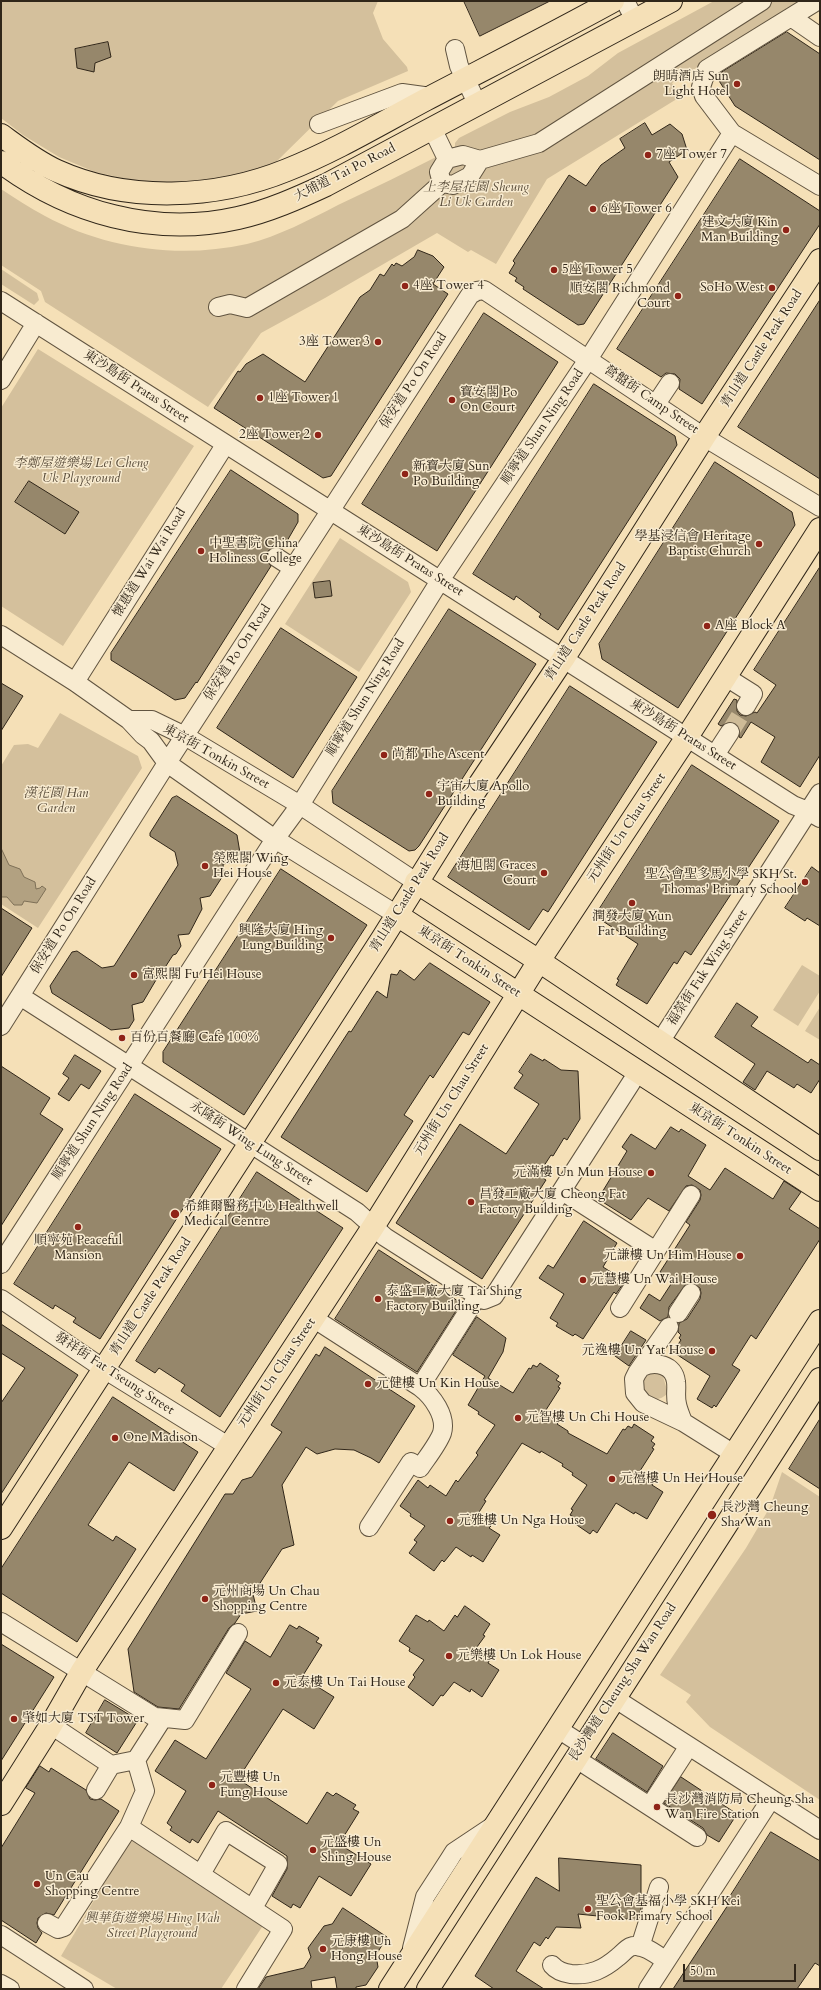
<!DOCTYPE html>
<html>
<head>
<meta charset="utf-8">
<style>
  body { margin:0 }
  #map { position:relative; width:821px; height:1990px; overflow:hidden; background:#f5e0b7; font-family:Cardo,serif }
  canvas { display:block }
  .frame { position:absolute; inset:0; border:2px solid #302619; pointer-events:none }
  .scale { position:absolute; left:683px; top:1964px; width:113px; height:18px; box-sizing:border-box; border:2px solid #302619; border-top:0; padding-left:5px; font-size:12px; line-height:14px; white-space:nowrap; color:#302619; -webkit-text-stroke:3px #f8ebd0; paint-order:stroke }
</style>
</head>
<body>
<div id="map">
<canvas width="821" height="1990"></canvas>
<div class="frame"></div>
<div class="scale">50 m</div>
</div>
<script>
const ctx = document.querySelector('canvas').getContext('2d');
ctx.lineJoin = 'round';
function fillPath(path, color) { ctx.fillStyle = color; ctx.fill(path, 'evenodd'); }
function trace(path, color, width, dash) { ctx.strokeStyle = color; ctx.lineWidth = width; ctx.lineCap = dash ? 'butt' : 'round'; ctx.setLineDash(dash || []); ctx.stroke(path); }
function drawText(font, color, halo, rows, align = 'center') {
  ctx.font = font + ' Cardo,"Noto Serif TC",serif'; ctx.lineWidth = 3; ctx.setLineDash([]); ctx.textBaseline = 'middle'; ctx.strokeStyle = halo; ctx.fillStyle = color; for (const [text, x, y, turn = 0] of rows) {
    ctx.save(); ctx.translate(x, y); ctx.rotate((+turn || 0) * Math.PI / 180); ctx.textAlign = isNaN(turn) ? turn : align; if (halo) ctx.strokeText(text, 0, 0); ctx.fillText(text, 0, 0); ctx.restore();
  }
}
const green = new Path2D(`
  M1 1H378L373 13 383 39 407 67 408 71 338 101 276 162 251 171 210 180 171 183 132 180 95 172 59 157 23 135 1 118Z
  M714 1H804L672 83 680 97 547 179 496 264 471 250 468 252 437 233 325 298 261 333 208 407 45 302 41 291 1 265V189C15 198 30 208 45 216 106 249 179 259 247 244 279 236 309 220 338 205 374 188 409 171 444 153L455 147V143L459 138 510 112 549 97 588 76 618 53Z
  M1 269 37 293 39 300 34 305 1 284Z
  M38 349 194 446 63 646 1 606V408Z
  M340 538 408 582 411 592 359 672 285 624Z
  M60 713 138 756 142 768 38 928 1 904V766L14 745 28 744 38 748Z
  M802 965 820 976V991L798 1026 773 1010Z
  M820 1007V1040L805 1031Z
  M661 1370 668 1393C659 1402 652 1400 642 1394L641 1378 644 1373Z
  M782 1472 820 1497V1800L710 1727 686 1702 691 1695 660 1675 746 1548 770 1507Z
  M131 1838 264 1924 221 1989H117L61 1956Z`);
const water = new Path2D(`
  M1 848 9 865 20 869 24 877 35 882 36 889 40 888 42 886 46 889 37 903 24 901 22 905H14L7 897H1Z`);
const building = new Path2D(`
  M464 1H550L480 36Z
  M787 32 820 54V160L735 106 716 76Z
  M108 42 111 57 95 63 94 72 77 68 75 49Z
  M645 123 652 135 670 124 682 134 687 150 669 162 678 177 584 324 578 325 523 289 524 287 515 281 517 278 509 273 515 263 513 261 569 175 586 186 601 165 625 148 620 139Z
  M740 159 820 211V224L702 404 679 389 680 379 675 374 666 373 661 377 617 349Z
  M418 250 433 256 444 267 433 284 448 294 331 476 323 478 214 408 238 371 240 372 246 364 263 354 305 382 360 297 370 290 380 274 384 276 392 264 394 266 396 263 402 266 414 257Z
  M820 300V479L738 427Z
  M484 313 558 362 437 551 362 504Z
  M594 384 675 436 677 445 558 630 539 617 541 614 516 596 514 600 473 574Z
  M715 462 792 512 795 525 678 708 602 659 599 644Z
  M231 470 298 514V522L283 548H272L267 552V561L271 566 197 683 196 682 185 698 175 700 111 660V653Z
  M29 481 79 512 65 534 15 502Z
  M820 567V755L800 787 761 762 775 737 751 722 741 738 739 737V728L736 723 730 722 721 726 718 724 734 699 737 700V711L740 715 746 716 755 712 757 713 776 685 754 670Z
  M330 581 332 596 315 598 313 583Z
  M449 609 536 664 419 846 415 850 409 851 333 803 332 791Z
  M281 628 357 677 293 778 217 728Z
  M1 683 23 696 1 731Z
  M570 686 657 742 548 912 543 909 529 930 448 877Z
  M692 765 779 821 691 955 685 951 677 964 674 962 647 1004 616 985 619 980 617 979 638 944 595 916Z
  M177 796 237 835 240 853 234 862 223 864 224 874 210 896 200 898 202 909 189 934 178 935 181 946 176 954 173 955 164 969 152 970 156 980 143 1002 132 1005 134 1020 129 1028 111 1030 52 993 50 986 72 952 77 951 102 968 114 966 178 865 175 852 150 836V833L172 798Z
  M812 867 820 873V926L807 918 805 921 785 908Z
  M281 869 367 925 244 1115 163 1062V1052Z
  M1 908 32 928 1 977Z
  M430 963 490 1002 469 1035 463 1032 433 1078 430 1075 404 1115 413 1121 367 1192 281 1137 338 1048 349 1031 351 1032 377 991 387 998 391 974 397 975 400 970 414 980Z
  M737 1003 758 1017 751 1026 808 1063 811 1059 820 1065V1079L811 1093 797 1084 794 1088 767 1071 755 1090 743 1082 755 1064 715 1037Z
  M531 1054 543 1061 544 1059 561 1070 578 1071 580 1119 567 1140 564 1138 553 1156 551 1155 538 1175 546 1180 482 1279 396 1223 460 1124 506 1154 539 1104 514 1088 523 1075 519 1072Z
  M75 1055 101 1071 89 1089 81 1084 69 1101 58 1094 69 1078 63 1074Z
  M1 1066 50 1098 40 1114 63 1129 1 1226Z
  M135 1094 221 1149 100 1339 73 1322 76 1318 55 1305 53 1309 14 1284Z
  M671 1127 679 1132 681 1129 706 1145 688 1176 710 1190 725 1168 773 1199 784 1181 801 1192 789 1209 820 1229V1239L756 1339 751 1335 732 1365 740 1370 716 1407 714 1405 712 1408 697 1399 710 1376 673 1352 681 1340 679 1338 681 1335 678 1332 679 1323 687 1319 700 1299 701 1293 700 1288 692 1283 686 1284 669 1307 668 1317 660 1321 640 1308 649 1294 660 1301 673 1281 660 1272 690 1225 686 1222 700 1200 701 1195 700 1190 692 1185 686 1186 669 1211 648 1198 631 1220 598 1199 627 1151 622 1147 631 1134 655 1149Z
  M257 1172 343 1228 220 1417 181 1391 185 1385 159 1368 155 1373 136 1361Z
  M584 1221 617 1243 603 1267 625 1281 616 1294 614 1292 583 1339 575 1334 573 1336 556 1326 558 1323 550 1318 564 1294 539 1278 548 1265 553 1268Z
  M379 1250 461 1303 417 1372 335 1319Z
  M477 1317 506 1338 503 1352 488 1378 513 1393 529 1368 531 1369 533 1365 537 1367 540 1363 559 1376 556 1380 561 1383 558 1387 560 1388 544 1413 559 1422 557 1424 568 1431V1433L607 1454 623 1429 625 1430 628 1426 632 1428 634 1424 654 1437 651 1441 655 1444 652 1448 654 1449 638 1474 653 1483 652 1485 663 1492 647 1519 635 1512 634 1514 616 1503 597 1533 593 1530 590 1534 571 1521 574 1517 570 1515 573 1510 571 1509 587 1485 572 1475 573 1473 562 1466 563 1464 541 1451 540 1453 522 1443 484 1500 486 1501 476 1517 491 1526 489 1528 500 1535 483 1562 472 1555 471 1557 456 1547 444 1562 442 1560 434 1571 409 1553 417 1542 414 1540 425 1526 410 1516 411 1514 400 1506 418 1480 428 1488 430 1485 446 1496 456 1480 458 1482 478 1455 476 1453 495 1425 478 1414 479 1412 468 1405 485 1376 453 1355Z
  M1 1324 78 1375 1 1494V1403L25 1368 1 1353Z
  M631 1331 646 1340 629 1366 615 1356Z
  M325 1347 415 1406 379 1463 371 1458 354 1450 335 1449 317 1454 306 1447 282 1485 294 1545 282 1549 253 1594 257 1611 241 1614 235 1623 229 1628 179 1709 158 1707 134 1692 128 1649 225 1494H233L242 1480 252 1477 282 1432 271 1425 316 1354 319 1356Z
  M113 1397 198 1452 174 1491 129 1462 88 1525 113 1541 116 1536 136 1549 77 1642 1 1593V1569Z
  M820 1419V1489L789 1469Z
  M465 1606 490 1624 483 1635 485 1636 474 1651 489 1661 488 1663 499 1670 482 1697 471 1689 470 1692 454 1682 443 1696 441 1695 433 1706 408 1687 415 1677 413 1675 424 1660 409 1651 410 1648 399 1641 416 1615 428 1622 429 1620 444 1631 455 1615 457 1617Z
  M290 1625 297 1629 299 1626 319 1638 316 1642 322 1645 302 1677 334 1697 314 1729 283 1709 238 1779 307 1824 327 1792 333 1796 336 1793 356 1805 353 1809 359 1812 339 1844 371 1864 351 1896 319 1876 300 1908 293 1904 291 1908 272 1896 287 1869V1856L218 1811 198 1843 192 1839 190 1843 170 1830 172 1827 167 1823 186 1791 155 1771 175 1740 206 1759 251 1689 226 1673 245 1641 270 1657Z
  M1 1644 54 1677 1 1761Z
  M105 1700 138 1720 117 1753 86 1733Z
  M613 1733 663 1766 647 1792 596 1759Z
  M40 1766 49 1772 51 1768 86 1790 90 1799 95 1800 101 1799 119 1811 54 1915 46 1913 38 1918 37 1923 38 1928 42 1933 36 1943 1 1920V1848L35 1793 26 1788Z
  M681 1777 737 1814 719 1842 707 1835 703 1828 664 1803Z
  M771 1832 820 1861V1966L815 1963 797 1989H673L728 1905 726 1903Z
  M559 1858 641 1865V1909L637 1920 578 1914 581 1928 556 1927 548 1939 546 1937 540 1946 534 1942 516 1971 544 1989H494L475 1976 536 1877 559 1891Z
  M343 1908 387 1937 376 1955 378 1967 366 1985 356 1987V1989H337L335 1977 311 1981 312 1989H258L266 1977 304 1968 311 1957 308 1948 324 1926 332 1924Z`);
const minorTunnel = new Path2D(`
  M730 732 746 706`);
const minor = new Path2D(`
  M625 1 635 20
  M817 1 707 69 701 87 704 96 732 133 820 186
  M791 17 820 37
  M455 49 459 66 477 103
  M319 124 402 93 431 97
  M432 128 447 159 439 172 442 183 453 185 470 176 480 160
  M447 159 463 155 480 160 539 143 762 1
  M1 301 793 805 808 811 820 818
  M218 307 230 304 247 308 402 219 442 183
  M1 380 36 323
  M656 404 670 383
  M276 557 293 568
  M1 635 75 682 129 720 143 735 151 741 167 763 275 839 397 915
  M726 677 753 694 746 706
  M75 682 225 445
  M129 720H152L185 736 300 805 416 882
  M715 755 730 732
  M20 996 357 1212 385 1237 484 1300 494 1296 638 1072
  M1 1026 167 763 470 295 477 291 484 290 704 437 820 507
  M660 1042 820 793
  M562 1191 656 1251
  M1 1264 275 839 300 805 441 579 589 358 732 133
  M1 1299 104 1369 228 1446
  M620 1308 691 1195
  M678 1313 691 1293
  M313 1318 420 1387C432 1396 447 1416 442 1433 438 1444 426 1459 420 1468L411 1462 369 1527
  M669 1327 637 1373 634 1379 635 1393 643 1403 683 1422 734 1454
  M642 1367C655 1361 674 1364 676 1382 677 1389 675 1396 677 1404 678 1410 681 1416 683 1422
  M420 1387 477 1297
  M1 1622 161 1721 136 1760 111 1765 51 1725
  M614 1698 820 1830
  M156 1717 185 1720 238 1633
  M558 1729 583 1745
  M575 1758 697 1837
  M96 1790 111 1765
  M650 1806 689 1746
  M129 1827 283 1929 246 1989
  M201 1874 226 1831 278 1864 253 1908
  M47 1923 58 1929 64 1927 129 1827 145 1791 136 1760
  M1 1935 84 1989
  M640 1947 659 1887
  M412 1948 425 1897 449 1860 454 1852 493 1826
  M552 1965C557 1971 564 1973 571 1974 590 1976 604 1969 618 1957 622 1954 626 1949 630 1947 642 1942 657 1955 666 1961
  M1 1984 10 1989
  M648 1989 771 1799`);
const major = new Path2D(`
  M1 135C19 148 37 162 57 171 128 203 216 199 287 170 335 151 380 124 425 100 488 67 551 35 613 1
  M1 162C69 213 154 237 238 218 269 211 298 198 326 185L671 1
  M416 882 539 961 820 1149
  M397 915 820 1190
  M1 1528 382 939 463 809 563 659 704 437 820 260
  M1 1804 51 1725 82 1671 373 1227 539 961 687 737 820 529
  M390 1989 820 1321
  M428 1989 820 1379`);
const markers = [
  [737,84,4,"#8f2418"],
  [648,155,4,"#8f2418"],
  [593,209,4,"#8f2418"],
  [786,230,4,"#8f2418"],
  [554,270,4,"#8f2418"],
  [405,286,4,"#8f2418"],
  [772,288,4,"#8f2418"],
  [678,296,4,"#8f2418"],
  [378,342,4,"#8f2418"],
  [260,398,4,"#8f2418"],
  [452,400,4,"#8f2418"],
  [318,435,4,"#8f2418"],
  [405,474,4,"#8f2418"],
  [759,544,4,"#8f2418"],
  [201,551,4,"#8f2418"],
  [707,626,4,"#8f2418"],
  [384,755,4,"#8f2418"],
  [429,794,4,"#8f2418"],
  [205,866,4,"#8f2418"],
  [544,873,4,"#8f2418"],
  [805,882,4,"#8f2418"],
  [632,903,4,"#8f2418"],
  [331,938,4,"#8f2418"],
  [134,975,4,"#8f2418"],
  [122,1038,4,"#8f2418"],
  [651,1173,4,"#8f2418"],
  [471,1202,4,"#8f2418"],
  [175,1214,5,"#8f2418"],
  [78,1227,4,"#8f2418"],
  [740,1256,4,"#8f2418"],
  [583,1280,4,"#8f2418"],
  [378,1299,4,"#8f2418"],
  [712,1351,4,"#8f2418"],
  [368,1384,4,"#8f2418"],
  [518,1418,4,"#8f2418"],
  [115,1438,4,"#8f2418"],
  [612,1479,4,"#8f2418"],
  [712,1515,5,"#8f2418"],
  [450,1521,4,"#8f2418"],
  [205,1599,4,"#8f2418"],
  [449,1656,4,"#8f2418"],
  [276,1683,4,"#8f2418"],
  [14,1719,4,"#8f2418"],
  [212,1785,4,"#8f2418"],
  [657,1807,4,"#8f2418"],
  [313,1850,4,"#8f2418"],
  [37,1884,4,"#8f2418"],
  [588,1909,4,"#8f2418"],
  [323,1949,4,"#8f2418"]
];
const poiNames = [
  ["朗晴酒店 Sun",729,77,"right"],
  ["Light Hotel",729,92,"right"],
  ["7座 Tower 7",656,155],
  ["6座 Tower 6",601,209],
  ["建文大廈 Kin",778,223,"right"],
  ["Man Building",778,238,"right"],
  ["5座 Tower 5",562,270],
  ["4座 Tower 4",413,286],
  ["SoHo West",764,288,"right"],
  ["順安閣 Richmond",670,289,"right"],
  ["Court",670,304,"right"],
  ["3座 Tower 3",370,342,"right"],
  ["寶安閣 Po",460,393],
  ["On Court",460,408],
  ["1座 Tower 1",268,398],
  ["2座 Tower 2",310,435,"right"],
  ["新寶大廈 Sun",413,467],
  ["Po Building",413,482],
  ["學基浸信會 Heritage",751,537,"right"],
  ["Baptist Church",751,552,"right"],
  ["中聖書院 China",209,544],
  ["Holiness College",209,559],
  ["A座 Block A",715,626],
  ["尚都 The Ascent",392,755],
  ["宇宙大廈 Apollo",437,787],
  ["Building",437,802],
  ["榮熙閣 Wing",213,859],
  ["Hei House",213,874],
  ["海旭閣 Graces",536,866,"right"],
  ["Court",536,881,"right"],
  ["聖公會聖多馬小學 SKH St.",797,875,"right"],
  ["Thomas' Primary School",797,890,"right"],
  ["潤發大廈 Yun",632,917,"center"],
  ["Fat Building",632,932,"center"],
  ["興隆大廈 Hing",323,931,"right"],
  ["Lung Building",323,946,"right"],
  ["富熙閣 Fu Hei House",142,975],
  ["百份百餐廳 Cafe 100%",130,1038],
  ["元滿樓 Un Mun House",643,1173,"right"],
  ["昌發工廠大廈 Cheong Fat",479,1195],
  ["Factory Building",479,1210],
  ["希維爾醫務中心 Healthwell",184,1207],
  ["Medical Centre",184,1222],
  ["順寧苑 Peaceful",78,1241,"center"],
  ["Mansion",78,1256,"center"],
  ["元謙樓 Un Him House",732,1256,"right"],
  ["元慧樓 Un Wai House",591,1280],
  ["泰盛工廠大廈 Tai Shing",386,1292],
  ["Factory Building",386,1307],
  ["元逸樓 Un Yat House",704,1351,"right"],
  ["元健樓 Un Kin House",376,1384],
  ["元智樓 Un Chi House",526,1418],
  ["One Madison",123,1438],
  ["元禧樓 Un Hei House",620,1479],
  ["長沙灣 Cheung",721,1508],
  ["Sha Wan",721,1523],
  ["元雅樓 Un Nga House",458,1521],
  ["元州商場 Un Chau",213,1592],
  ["Shopping Centre",213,1607],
  ["元樂樓 Un Lok House",457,1656],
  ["元泰樓 Un Tai House",284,1683],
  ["肇如大廈 TST Tower",22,1719],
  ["元豐樓 Un",220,1778],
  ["Fung House",220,1793],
  ["長沙灣消防局 Cheung Sha",665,1800],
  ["Wan Fire Station",665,1815],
  ["元盛樓 Un",321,1843],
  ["Shing House",321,1858],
  ["Un Cau",45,1877],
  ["Shopping Centre",45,1892],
  ["聖公會基福小學 SKH Kei",596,1902],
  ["Fook Primary School",596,1917],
  ["元康樓 Un",331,1942],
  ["Hong House",331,1957]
];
const streetNames = [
  ["大埔道 Tai Po Road",345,173,-27],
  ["青山道 Castle Peak Road",762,349,-57],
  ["保安道 Po On Road",414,381,-57],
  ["東沙島街 Pratas Street",136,387,33],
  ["營盤街 Camp Street",651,400,34],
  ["順寧道 Shun Ning Road",543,427,-56],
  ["東沙島街 Pratas Street",410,561,32],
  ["懷惠道 Wai Wai Road",150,563,-58],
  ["青山道 Castle Peak Road",586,622,-57],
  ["保安道 Po On Road",238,653,-57],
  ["順寧道 Shun Ning Road",366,698,-58],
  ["東沙島街 Pratas Street",683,735,32],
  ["東京街 Tonkin Street",216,757,29],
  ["元州街 Un Chau Street",627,828,-56],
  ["青山道 Castle Peak Road",410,893,-58],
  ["保安道 Po On Road",64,926,-58],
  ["東京街 Tonkin Street",469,962,33],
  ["福榮街 Fuk Wing Street",708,968,-57],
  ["元州街 Un Chau Street",452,1100,-58],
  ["順寧道 Shun Ning Road",93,1122,-57],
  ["東京街 Tonkin Street",740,1139,33],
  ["永隆街 Wing Lung Street",251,1144,33],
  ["青山道 Castle Peak Road",151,1297,-57],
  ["元州街 Un Chau Street",277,1373,-56],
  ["發祥街 Fat Tseung Street",114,1374,33],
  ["長沙灣道 Cheung Sha Wan Road",623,1683,-57]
];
const parkNames = [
  ["上李屋花園 Sheung",476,188],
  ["Li Uk Garden",476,203],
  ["李鄭屋遊樂場 Lei Cheng",81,464],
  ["Uk Playground",81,479],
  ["漢花園 Han",56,794],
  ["Garden",56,809],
  ["興華街遊樂場 Hing Wah",152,1919],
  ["Street Playground",152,1934]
];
fillPath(green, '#d4c09c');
fillPath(water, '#b2a181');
trace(water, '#7e7057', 1);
fillPath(building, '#96876b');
trace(building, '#302619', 1);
trace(minorTunnel, '#cebb97', 18, [18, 9]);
trace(minor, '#615440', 20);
trace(major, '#302619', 24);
trace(minor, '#f8ebd0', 18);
trace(major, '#f5e0b7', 22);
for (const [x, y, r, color] of markers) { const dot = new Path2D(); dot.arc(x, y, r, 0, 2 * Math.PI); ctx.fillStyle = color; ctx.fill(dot); trace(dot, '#f8ebd0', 1.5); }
drawText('13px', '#302619', '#f8ebd0', poiNames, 'left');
drawText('13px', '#302619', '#f8ebd0', streetNames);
drawText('italic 13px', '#594c3a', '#f8ebd0', parkNames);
</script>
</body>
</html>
